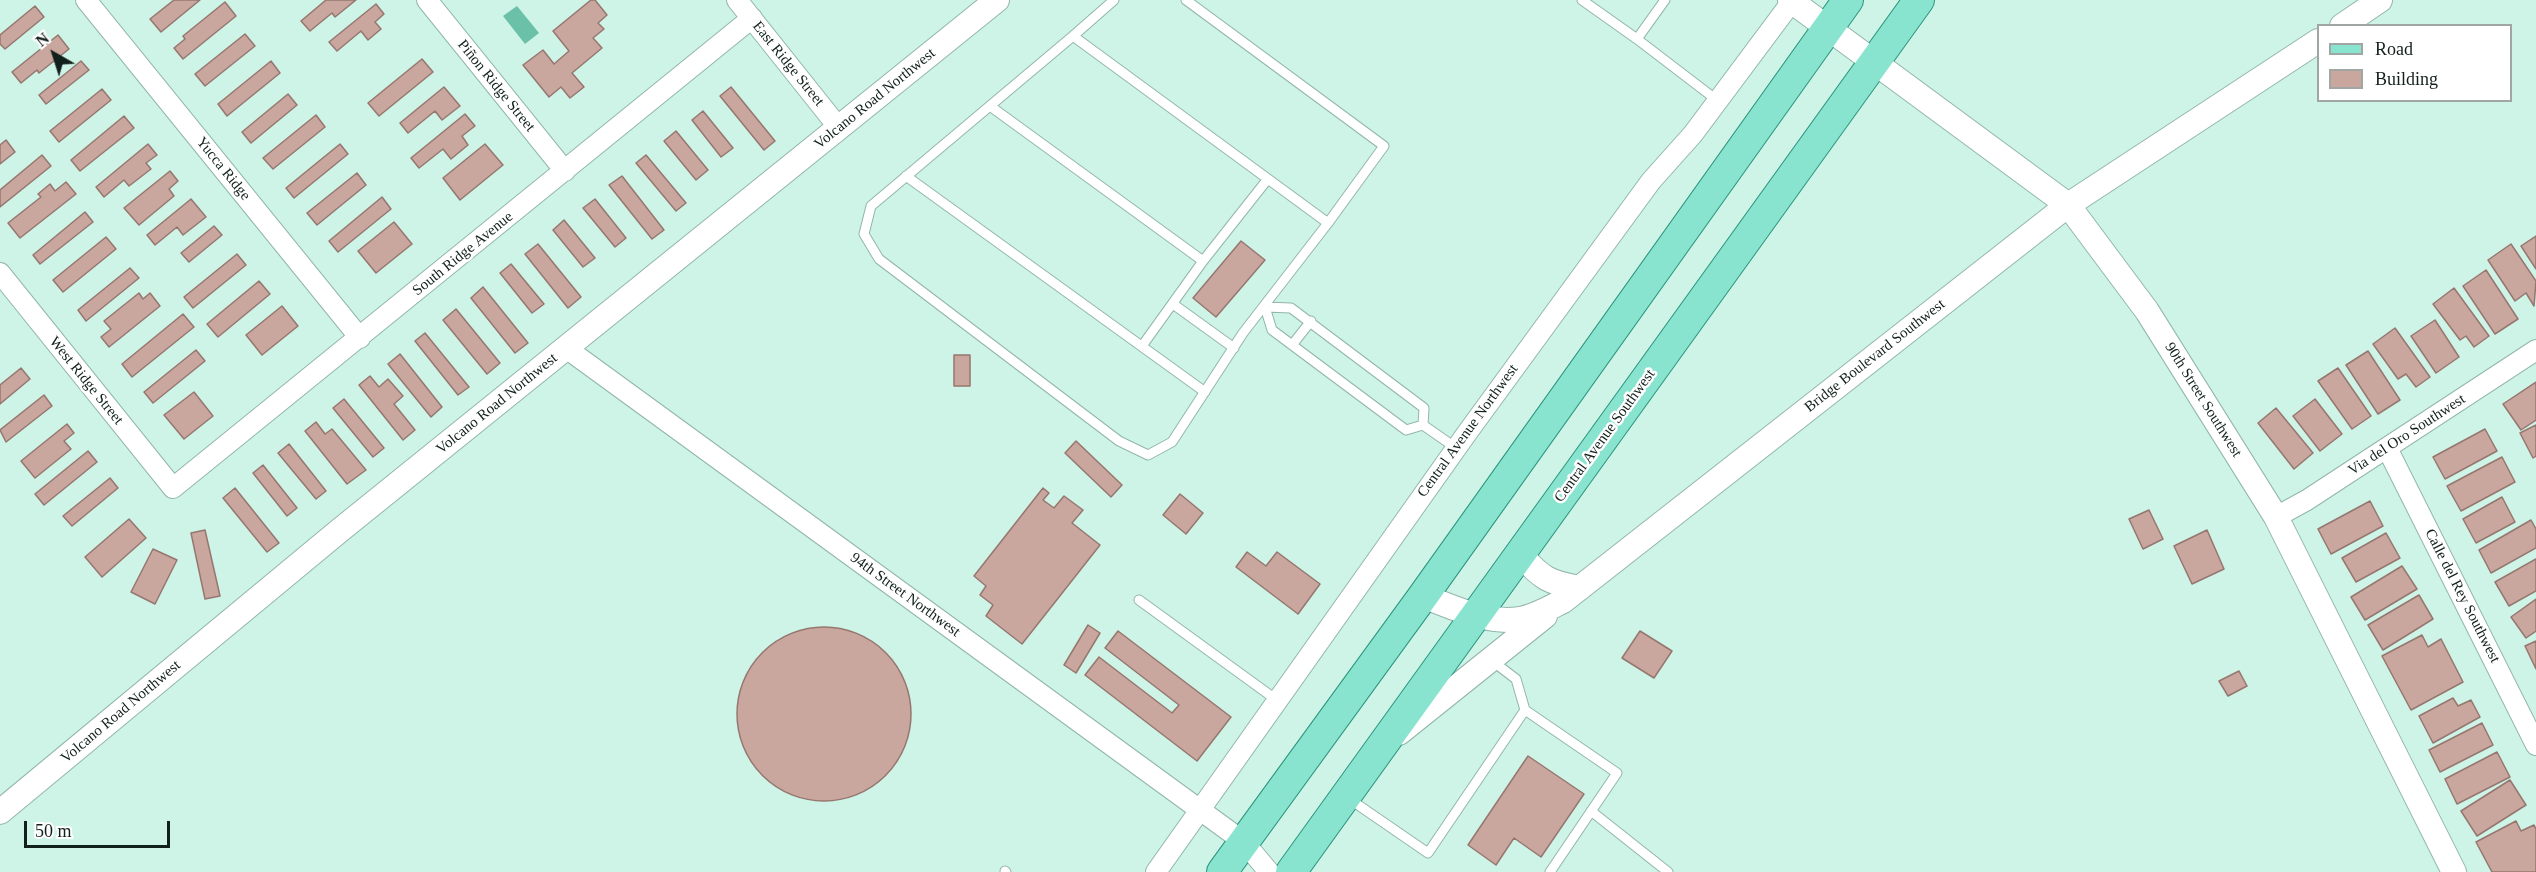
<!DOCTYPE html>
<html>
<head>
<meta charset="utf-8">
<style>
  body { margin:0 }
  #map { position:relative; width:2536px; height:872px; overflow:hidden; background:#cef3e7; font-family:"Times New Roman",serif }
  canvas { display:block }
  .legend { position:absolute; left:2317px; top:24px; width:195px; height:78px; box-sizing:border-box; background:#fff; border:2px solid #a0a6a4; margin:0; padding:8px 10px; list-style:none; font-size:18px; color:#12201c }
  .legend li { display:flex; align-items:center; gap:12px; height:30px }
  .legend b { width:30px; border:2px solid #a0a6a4 }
  .north { position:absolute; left:24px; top:24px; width:60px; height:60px; -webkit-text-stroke:4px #fff; paint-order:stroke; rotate:321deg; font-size:16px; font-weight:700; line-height:24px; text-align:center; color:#12201c }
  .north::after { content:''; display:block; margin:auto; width:21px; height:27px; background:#12201c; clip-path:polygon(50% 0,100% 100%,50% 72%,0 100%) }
  .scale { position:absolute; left:24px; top:821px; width:146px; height:27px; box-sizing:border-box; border:3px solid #12201c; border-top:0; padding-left:8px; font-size:18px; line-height:21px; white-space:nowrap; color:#12201c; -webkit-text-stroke:4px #fff; paint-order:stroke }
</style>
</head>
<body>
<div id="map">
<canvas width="2536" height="872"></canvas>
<ul class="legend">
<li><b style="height:8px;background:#88e4cf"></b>Road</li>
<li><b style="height:16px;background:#c9a79f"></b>Building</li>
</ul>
<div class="north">N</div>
<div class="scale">50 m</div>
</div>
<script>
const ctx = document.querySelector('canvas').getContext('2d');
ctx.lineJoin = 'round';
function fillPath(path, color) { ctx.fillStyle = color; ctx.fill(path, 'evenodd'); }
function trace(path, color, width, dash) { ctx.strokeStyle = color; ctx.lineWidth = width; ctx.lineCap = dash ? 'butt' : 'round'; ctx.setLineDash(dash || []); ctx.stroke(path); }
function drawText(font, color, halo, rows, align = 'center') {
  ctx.font = font + ' "Times New Roman",serif'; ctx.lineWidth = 5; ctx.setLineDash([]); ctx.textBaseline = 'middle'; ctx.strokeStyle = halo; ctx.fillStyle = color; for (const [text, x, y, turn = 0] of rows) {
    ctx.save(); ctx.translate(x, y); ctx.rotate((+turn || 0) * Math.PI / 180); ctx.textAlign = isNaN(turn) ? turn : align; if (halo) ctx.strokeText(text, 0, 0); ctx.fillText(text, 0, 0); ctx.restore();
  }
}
const water = new Path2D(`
  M517 6 539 33 525 44 503 16Z`);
const building = new Path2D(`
  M174 0H200L161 32 150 19Z
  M326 0H356L335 17 332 13 310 31 301 21Z
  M591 0H595L607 15 598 23 604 29 593 38 602 48 572 73 584 87 570 98 561 87 549 97 523 65 543 50 554 64 569 51 553 31Z
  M225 2 236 16 183 59 174 48 185 39 183 36Z
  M376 4 384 14 375 22 381 29 368 40 361 31 337 51 329 42Z
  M35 6 44 17 5 49 0 44V35Z
  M245 34 255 46 205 86 195 74Z
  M58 35 69 49 39 73 37 70 21 83 12 72Z
  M422 59 433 72 379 116 368 103Z
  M81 61 89 70 46 104 39 95Z
  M271 61 280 73 227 116 218 104Z
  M444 87 460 106 442 120 435 111 408 133 400 123Z
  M731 87 775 141 764 150 720 96Z
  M102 89 111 100 59 142 50 131Z
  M288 94 297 105 251 143 242 132Z
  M703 111 733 148 721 157 692 120Z
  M465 114 475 126 462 136 468 145 451 159 443 149 419 168 411 158Z
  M316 115 325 127 273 169 263 158Z
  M124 116 134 128 80 171 71 160Z
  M676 131 708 170 696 180 664 141Z
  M6 140 15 152 0 164V145Z
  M148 144 157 155 146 163 151 169 129 186 124 180 104 197 96 187Z
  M340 144 348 154 294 198 286 188Z
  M485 144 503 165 460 200 443 178Z
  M42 155 51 166 0 207V190Z
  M646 155 686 203 676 211 636 163Z
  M170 171 178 181 169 189 174 196 139 225 124 208Z
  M357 173 366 185 317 225 307 213Z
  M622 176 664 230 652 239 609 185Z
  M66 182 76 194 20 238 8 223 41 197 38 194 50 184 55 191Z
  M382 197 391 209 338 252 329 241Z
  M191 199 206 217 183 235 177 227 155 245 147 235Z
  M595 199 626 238 615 247 583 208Z
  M85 212 93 222 40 264 33 255Z
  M564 220 595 258 583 267 553 230Z
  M394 222 412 244 376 273 358 251Z
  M214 226 222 235 189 262 181 253Z
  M2536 236V269L2521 246Z
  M106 237 116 249 63 292 53 280Z
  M1241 241 1265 260 1216 317 1193 298Z
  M538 244 581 297 568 308 525 254Z
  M2511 244 2536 281 2534 306 2526 293 2515 301 2488 260Z
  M237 254 246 265 193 308 184 297Z
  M511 264 544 304 532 313 500 273Z
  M130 268 139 278 86 321 78 310Z
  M2486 270 2518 319 2495 334 2463 286Z
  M259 281 270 294 218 337 207 324Z
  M483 287 528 343 515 353 471 298Z
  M2454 288 2489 336 2474 347 2466 336 2460 340 2433 304Z
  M139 293 143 299 150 293 160 306 109 347 101 337 111 329 104 321Z
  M282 306 298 326 262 355 246 335Z
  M456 309 500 363 487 374 443 320Z
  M183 314 194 327 132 377 122 364Z
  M2435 320 2459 357 2436 373 2411 336Z
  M2395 328 2430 377 2416 387 2406 374 2398 379 2373 344Z
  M425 333 469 387 458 395 415 341Z
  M196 350 205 361 153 403 144 392Z
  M2368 351 2400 400 2378 414 2346 365Z
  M400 354 442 407 431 417 388 364Z
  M954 355H970V386H954Z
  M21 368 30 379 0 404V385Z
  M2338 368 2371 416 2352 429 2318 381Z
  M370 376 379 387 388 379 403 396 394 404 415 430 403 440 359 385Z
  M2536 382V420L2521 430 2503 404Z
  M194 392 213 416 184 439 164 415Z
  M44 395 52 406 6 442 0 430Z
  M344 399 384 448 373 457 333 408Z
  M2315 399 2342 434 2320 451 2293 416Z
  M2276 408 2313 453 2294 469 2258 423Z
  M316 422 325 434 332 429 366 470 347 484 305 431Z
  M67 424 74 433 64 441 71 449 35 478 21 461Z
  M2536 425V456L2533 458 2520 433Z
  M2485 429 2497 451 2445 479 2433 457Z
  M1076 441 1122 485 1111 497 1065 453Z
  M289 444 326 491 316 499 278 453Z
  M88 451 97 462 44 505 35 494Z
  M2502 457 2515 482 2461 511 2447 486Z
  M263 465 297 508 287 516 253 473Z
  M110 478 118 488 72 526 63 516Z
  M235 488 279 543 267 552 223 498Z
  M1043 488 1049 493 1043 500 1054 508 1064 496 1083 510 1072 523 1100 545 1022 644 986 616 993 605 980 595 986 586 974 576Z
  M1180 494 1203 513 1186 534 1163 515Z
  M2502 497 2515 522 2476 543 2463 519Z
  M2370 501 2383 526 2331 554 2318 529Z
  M2149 510 2163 539 2143 549 2129 519Z
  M129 519 146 538 102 577 85 557Z
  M2531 520 2536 529V548L2491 573 2479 550Z
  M205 530 220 596 205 599 191 533Z
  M2207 530 2224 569 2192 584 2174 546Z
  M2386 533 2400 558 2356 582 2342 558Z
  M153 549 177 560 155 604 131 592Z
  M1247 552 1266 566 1277 552 1320 584 1298 614 1236 567Z
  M2536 559V591L2509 606 2495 582Z
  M2402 566 2417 589 2365 620 2351 597Z
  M2419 595 2433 619 2383 650 2368 625Z
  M2536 599V631L2526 638 2511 617Z
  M1088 625 1100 633 1076 673 1064 665Z
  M737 714a87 87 0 1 1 174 0a87 87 0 1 1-174 0Z
  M1118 631 1231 717 1197 761 1085 675 1099 657 1172 713 1179 705 1105 648Z
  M1640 631 1672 651 1654 678 1622 658Z
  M2422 635 2428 647 2441 639 2463 682 2411 710 2382 656Z
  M2536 641V669L2525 646Z
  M2239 671 2247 686 2228 696 2219 681Z
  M2453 698 2458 706 2471 700 2480 717 2433 743 2419 716Z
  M2482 723 2493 745 2440 772 2429 750Z
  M2497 752 2510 777 2457 804 2445 779Z
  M1528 756 1584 794 1541 857 1514 838 1496 865 1468 845Z
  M2510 780 2526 805 2477 836 2461 811Z
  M2516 821 2521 831 2534 825 2536 829V872H2492L2476 842Z`);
const service = new Path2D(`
  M1186 0 1384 146 1328 223
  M1582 0 1637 39
  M1665 0 1637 39 1718 101
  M1073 36 1328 223 1243 333 1172 442 1148 455 1119 441 879 259 864 234 871 206Z
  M1073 36 1114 0
  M990 106 1203 261 1142 346
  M906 176 1205 392
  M1203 261 1267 180
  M1173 304 1234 348
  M1265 307 1291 308 1424 408 1423 425 1406 430 1272 330Z
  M1292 345 1311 321
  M1423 425 1456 448
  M1139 600 1278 701
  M1491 660 1516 679 1525 710
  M1348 798 1428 853 1525 710 1617 773 1550 872
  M1591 811 1668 872
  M1005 871 1006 872`);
const minor = new Path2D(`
  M86 0 360 338
  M427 0 565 171
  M737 0 839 128
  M0 273 173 488 752 18
  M566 348 1244 842 1269 872
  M2387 448 2536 745
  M2276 517 2307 500 2536 350
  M1156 872 1467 433 1651 181 1693 134 1793 0`);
const tertiary = new Path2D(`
  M1790 0 2068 205 2147 311 2276 517 2454 872
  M2342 26 2380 0
  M1520 554C1541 578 1549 583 1580 588
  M1423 596C1453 607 1486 624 1519 619 1534 617 1549 608 1563 601L2068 205 2318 41
  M1399 733 1545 616
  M0 812 339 531 997 0`);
const primary = new Path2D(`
  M1222 872 1423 596 1848 0
  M1291 872 1919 0`);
const streetNames = [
  ["East Ridge Street",788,64,51],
  ["Piñon Ridge Street",496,86,51],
  ["Volcano Road Northwest",875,99,-39],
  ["Yucca Ridge",223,169,51],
  ["South Ridge Avenue",463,254,-39],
  ["Bridge Boulevard Southwest",1875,356,-38],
  ["West Ridge Street",86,381,51],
  ["90th Street Southwest",2203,400,58],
  ["Volcano Road Northwest",497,404,-39],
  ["Central Avenue Northwest",1468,431,-54],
  ["Via del Oro Southwest",2407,435,-33],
  ["Central Avenue Southwest",1605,436,-54],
  ["94th Street Northwest",905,595,36],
  ["Calle del Rey Southwest",2462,596,63],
  ["Volcano Road Northwest",121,712,-40]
];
fillPath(water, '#6bc0a8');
fillPath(building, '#c9a79f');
trace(building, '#96776f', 1.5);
trace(service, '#93b6ab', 11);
trace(minor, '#93b6ab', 22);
trace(tertiary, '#93b6ab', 26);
trace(primary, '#2b947c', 32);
trace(service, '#fff', 9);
trace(minor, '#fff', 20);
trace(tertiary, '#fff', 24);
trace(primary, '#88e4cf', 30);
drawText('15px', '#12201c', '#fff', streetNames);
</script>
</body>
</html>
